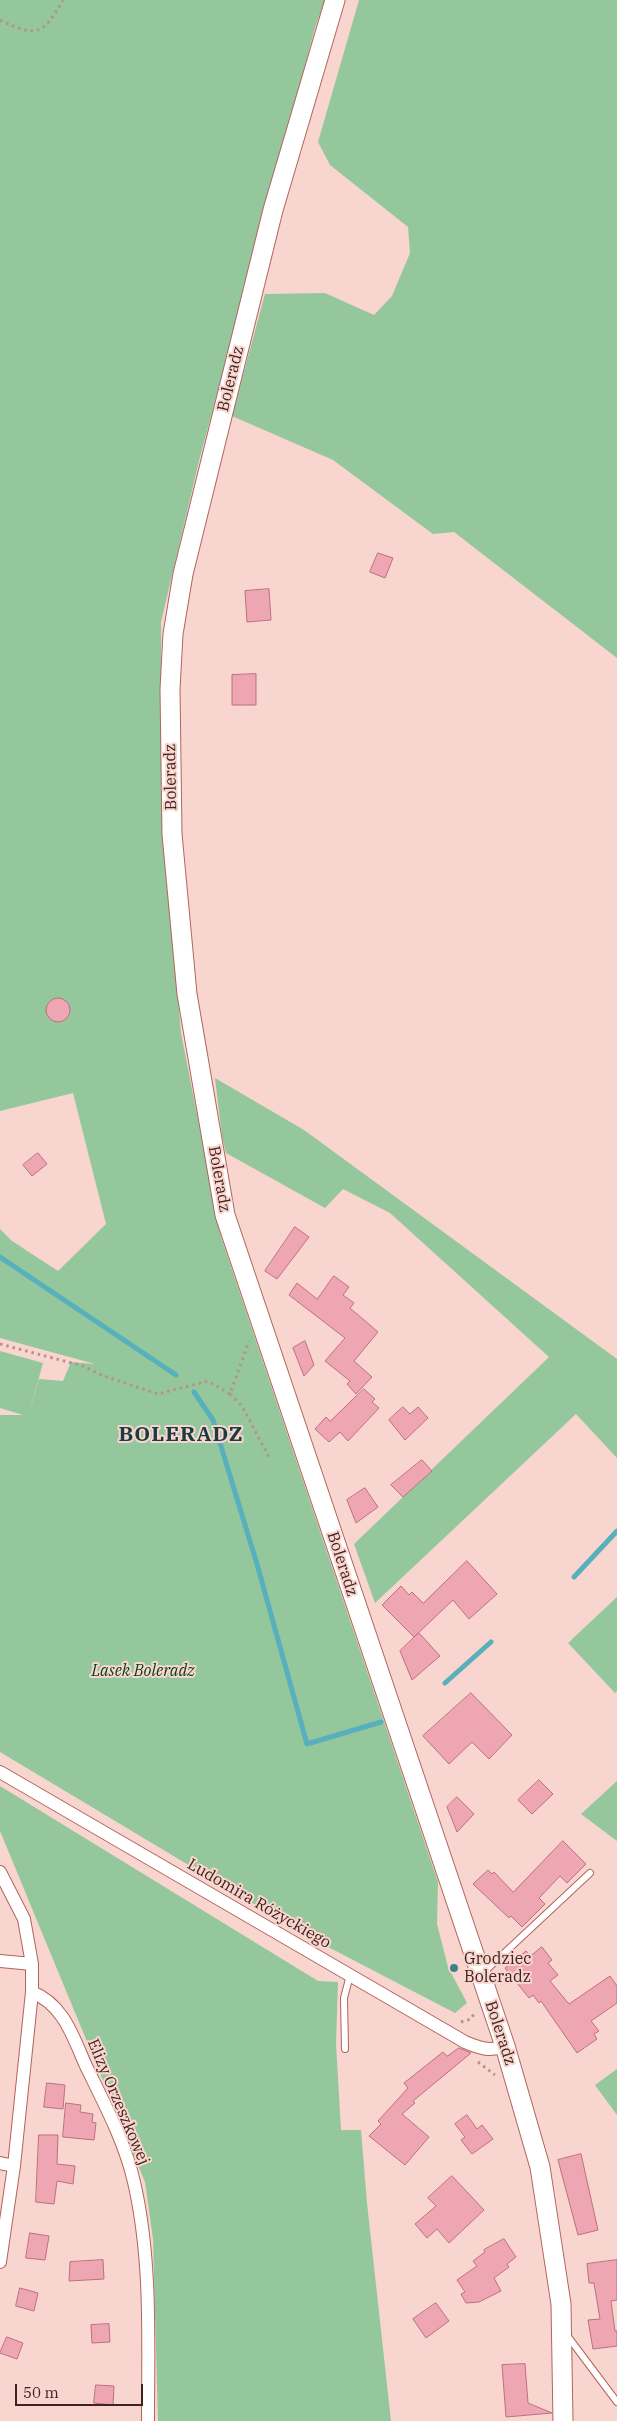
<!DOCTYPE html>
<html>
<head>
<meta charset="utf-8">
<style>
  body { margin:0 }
  #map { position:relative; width:617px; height:2421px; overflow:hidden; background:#f8d5cf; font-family:"IBM Plex Serif",serif }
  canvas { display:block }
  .scale { position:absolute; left:15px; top:2384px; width:128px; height:22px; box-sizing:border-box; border:2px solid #42221d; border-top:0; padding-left:6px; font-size:15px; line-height:18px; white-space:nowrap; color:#42221d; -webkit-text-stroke:4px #f8d5cf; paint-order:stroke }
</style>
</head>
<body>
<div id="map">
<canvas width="617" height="2421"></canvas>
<div class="scale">50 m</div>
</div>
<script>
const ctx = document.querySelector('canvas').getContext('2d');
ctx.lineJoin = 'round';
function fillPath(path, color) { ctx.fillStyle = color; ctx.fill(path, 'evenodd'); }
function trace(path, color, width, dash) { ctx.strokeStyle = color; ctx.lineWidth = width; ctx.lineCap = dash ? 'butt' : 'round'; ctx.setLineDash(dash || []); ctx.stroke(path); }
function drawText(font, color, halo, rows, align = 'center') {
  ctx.font = font + ' "IBM Plex Serif",serif'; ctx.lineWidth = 4; ctx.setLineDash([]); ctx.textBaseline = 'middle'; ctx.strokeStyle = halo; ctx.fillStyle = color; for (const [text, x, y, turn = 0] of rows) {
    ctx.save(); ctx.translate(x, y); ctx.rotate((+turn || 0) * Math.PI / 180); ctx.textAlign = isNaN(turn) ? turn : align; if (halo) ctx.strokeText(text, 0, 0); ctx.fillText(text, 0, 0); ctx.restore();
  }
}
const green = new Path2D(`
  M0 0H325L315 28 199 461 161 622 162 822 181 1033 221 1237 438 1882 437 1924 448 1967 467 2003 455 2013 307 1936 0 1752V1415H23L0 1408V1351L43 1363 28 1417 39 1379 63 1381 71 1362 95 1364 0 1338V1229L12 1241 58 1271 106 1224 73 1093 0 1111Z
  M359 0H617V658L454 532 433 534 333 460 232 416 265 294 325 293 374 315 392 296 410 253 408 227 330 165 318 142Z
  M215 1078 304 1130 617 1359V1458L576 1414 375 1603 354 1544 549 1357 390 1213 343 1189 325 1208 226 1153 222 1136Z
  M617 1597V1691L615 1693 568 1643Z
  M617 1781V1841L581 1814Z
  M0 1786 318 1981 338 1982 336 2044 341 2130H361L367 2203 391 2421H158L153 2239 145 2182 0 1831Z
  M617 2069V2115L595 2085Z`);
const stream = new Path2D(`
  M0 1257 176 1375
  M194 1392 213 1420 257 1564 307 1744 381 1722
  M574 1577 617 1531
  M445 1683 491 1642`);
const building = new Path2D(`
  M378 553 393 558 385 578 370 572Z
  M269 589 271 620 247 622 245 591Z
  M256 674V705H232V675Z
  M46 1010a12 12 0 1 1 24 0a12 12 0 1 1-24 0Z
  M38 1153 47 1164 32 1176 23 1165Z
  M295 1227 309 1237 277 1279 265 1271Z
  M334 1276 349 1287 343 1295 354 1303 350 1308 378 1332 354 1361 372 1377 356 1394 347 1384 350 1381 325 1361 345 1338 289 1295 297 1283 317 1299Z
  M305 1341 314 1365 304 1376 293 1348Z
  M364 1389 375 1399 372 1402 379 1408 348 1441 340 1432 329 1442 315 1429 326 1417 330 1421Z
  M403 1407 410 1414 418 1407 428 1418 405 1440 389 1420Z
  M422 1460 432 1471 403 1497 391 1485Z
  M365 1488 378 1507 356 1523 347 1500Z
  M467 1561 497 1594 469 1619 453 1600 414 1637 382 1605 401 1586 409 1595 412 1592 423 1603Z
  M419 1633 440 1656 412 1680 400 1651Z
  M471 1693 512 1735 489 1759 472 1742 449 1764 423 1736Z
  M539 1780 553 1794 532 1814 518 1800Z
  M457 1797 474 1814 457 1832 447 1807Z
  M563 1841 586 1864 567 1883 560 1876 539 1898 545 1904 522 1927 511 1916 509 1918 473 1884 488 1870 492 1874 494 1872 513 1892Z
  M542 1947 552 1960 548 1963 558 1975 550 1981 569 2004 610 1976 617 1986V2003L591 2021 599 2031 594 2034 597 2039 577 2053 541 2001 539 2003 533 1995 529 1998 505 1968 526 1951 530 1956Z
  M459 2048 471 2053 413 2101 415 2103 402 2114 429 2137 405 2165 369 2136 381 2124 378 2121 408 2088 404 2083 443 2052 447 2056Z
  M47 2083 65 2085 63 2109 44 2107Z
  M66 2103 81 2105 80 2112 93 2114 92 2122 96 2123 94 2140 63 2137Z
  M467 2115 477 2129 482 2125 493 2139 472 2154 461 2140 465 2137 455 2124Z
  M39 2135H58L57 2164 75 2166 73 2184 57 2181 54 2204 36 2202Z
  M581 2154 598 2230 578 2235 558 2160Z
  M452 2176 484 2210 449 2243 437 2229 427 2238 415 2224 436 2206 428 2198Z
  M30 2233 49 2236 45 2260 26 2258Z
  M504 2239 516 2257 507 2264 509 2267 494 2278 501 2291 479 2302 466 2303 461 2294 465 2292 457 2280 477 2266 473 2261 485 2252 484 2250Z
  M103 2260 104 2279 69 2281 70 2262Z
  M617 2260V2300L611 2301 615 2331H617V2346L593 2349 588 2320 600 2319 594 2283H589L587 2264Z
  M20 2288 38 2293 34 2311 16 2306Z
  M436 2303 449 2321 426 2338 413 2319Z
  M109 2324 110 2342 92 2343 91 2325Z
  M7 2337 23 2343 17 2359 0 2353Z
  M525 2364 528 2403 552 2413 506 2417 502 2365Z
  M96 2385 114 2386 113 2405 94 2403Z`);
const path = new Path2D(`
  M0 20C37 38 43 35 63 0
  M0 1344 83 1366 104 1376 158 1394 208 1381 230 1394 249 1341
  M230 1394 242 1406 270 1459
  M461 2022 471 2019 475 2012
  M478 2062 495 2075`);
const lane = new Path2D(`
  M484 1972 590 1873
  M345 2049 344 1998 350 1975
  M566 2334 617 2402`);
const street = new Path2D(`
  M0 1772 465 2042C479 2048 490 2052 505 2046
  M0 1872 24 1919 32 1964V1992L14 2166 0 2262
  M0 1961 32 1964
  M32 1992C64 2005 73 2037 86 2066 104 2103 125 2142 134 2182 152 2260 148 2342 148 2421
  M0 2163 14 2166`);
const secondary = new Path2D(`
  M335 0 273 210 183 574 173 634 170 689 172 834 187 994 225 1215 505 2046 540 2167 561 2304 563 2421`);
const markers = [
  [454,1968,5,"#3b828c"]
];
const streetNames = [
  ["Boleradz",231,379,-76],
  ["Boleradz",171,777,-91],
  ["Boleradz",219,1179,80],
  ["Boleradz",342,1564,72],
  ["Ludomira Różyckiego",259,1904,30],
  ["Boleradz",500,2033,72],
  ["Elizy Orzeszkowej",118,2102,67]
];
const parkNames = [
  ["Lasek Boleradz",143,1671]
];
const poiNames = [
  ["Grodziec",464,1959],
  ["Boleradz",464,1977]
];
const districtNames = [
  ["BOLERADZ",181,1435]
];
fillPath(green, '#95c79c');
trace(stream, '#58b0bd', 5);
fillPath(building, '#eea6b2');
trace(building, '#be6f7e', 1);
trace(lane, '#b2655b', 8);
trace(street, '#b2655b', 14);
trace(secondary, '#b2655b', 21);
trace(path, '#b5938d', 3, [2.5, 4]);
trace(lane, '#fff', 6);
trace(street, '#fff', 12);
trace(secondary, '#fff', 19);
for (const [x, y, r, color] of markers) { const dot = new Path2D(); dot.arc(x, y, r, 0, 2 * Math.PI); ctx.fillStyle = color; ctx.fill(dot); trace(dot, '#f8d5cf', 2); }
drawText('16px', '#42221d', '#f8d5cf', streetNames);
drawText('italic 16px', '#003d13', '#f8d5cf', parkNames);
drawText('16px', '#42221d', '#f8d5cf', poiNames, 'left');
ctx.letterSpacing = '1px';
drawText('bold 21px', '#1a3c41', '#f8d5cf', districtNames);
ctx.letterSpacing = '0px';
</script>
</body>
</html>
